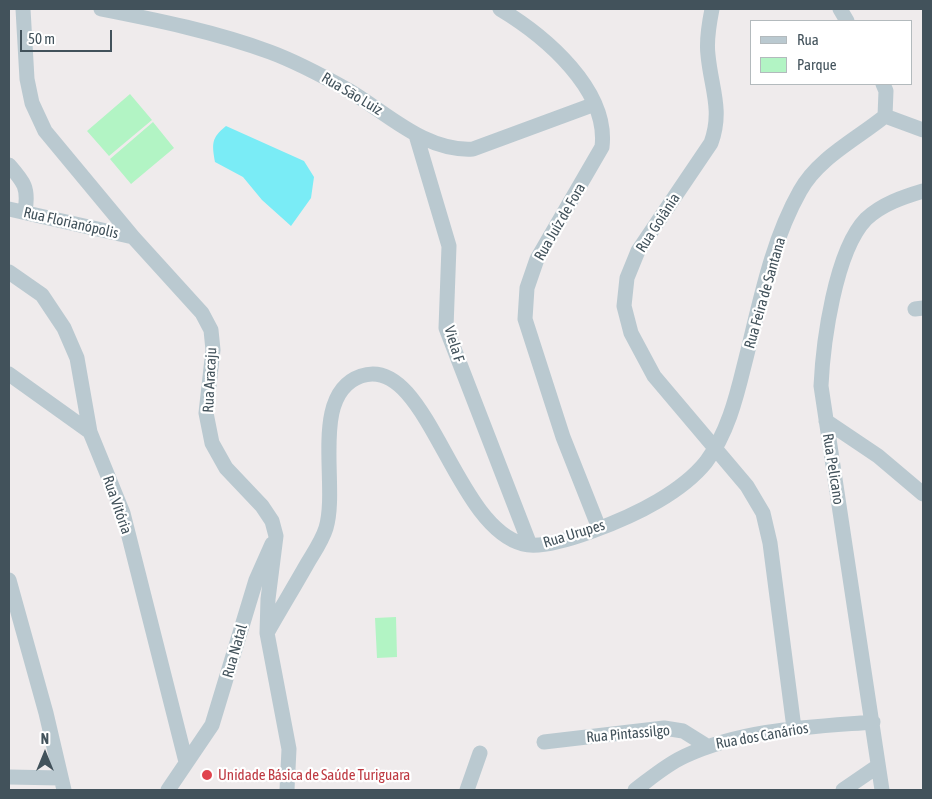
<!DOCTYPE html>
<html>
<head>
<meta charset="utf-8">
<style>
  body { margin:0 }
  #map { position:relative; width:932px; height:799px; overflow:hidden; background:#efebec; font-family:"Asap Condensed",sans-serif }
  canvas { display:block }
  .frame { position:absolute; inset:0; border:10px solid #42525b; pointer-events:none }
  .legend { position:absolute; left:750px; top:20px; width:162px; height:65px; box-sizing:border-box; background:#fff; border:1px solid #b3babd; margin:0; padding:6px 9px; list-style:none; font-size:15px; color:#42525b }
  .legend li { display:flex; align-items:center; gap:10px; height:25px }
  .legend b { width:25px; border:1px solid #b3babd }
  .north { position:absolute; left:20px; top:729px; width:50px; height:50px; -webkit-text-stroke:4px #fff; paint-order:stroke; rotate:0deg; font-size:14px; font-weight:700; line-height:20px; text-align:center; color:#42525b }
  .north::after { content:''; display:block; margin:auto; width:18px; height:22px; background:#42525b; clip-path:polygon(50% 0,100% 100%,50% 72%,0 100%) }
  .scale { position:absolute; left:20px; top:30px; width:92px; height:22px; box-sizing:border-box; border:2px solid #42525b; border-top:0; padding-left:6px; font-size:15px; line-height:18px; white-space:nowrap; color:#42525b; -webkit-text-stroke:4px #fff; paint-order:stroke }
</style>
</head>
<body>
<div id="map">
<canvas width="932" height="799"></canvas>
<div class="frame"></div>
<ul class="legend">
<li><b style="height:6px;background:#bac9d0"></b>Rua</li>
<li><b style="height:14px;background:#b2f4c4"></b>Parque</li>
</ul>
<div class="north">N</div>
<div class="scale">50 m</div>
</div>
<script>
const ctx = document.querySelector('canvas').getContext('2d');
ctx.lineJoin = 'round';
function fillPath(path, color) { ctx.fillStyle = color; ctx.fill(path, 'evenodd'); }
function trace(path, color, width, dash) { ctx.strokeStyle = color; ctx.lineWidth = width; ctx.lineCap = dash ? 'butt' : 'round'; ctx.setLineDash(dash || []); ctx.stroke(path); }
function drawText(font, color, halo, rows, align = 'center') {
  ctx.font = font + ' "Asap Condensed",sans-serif'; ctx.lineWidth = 4.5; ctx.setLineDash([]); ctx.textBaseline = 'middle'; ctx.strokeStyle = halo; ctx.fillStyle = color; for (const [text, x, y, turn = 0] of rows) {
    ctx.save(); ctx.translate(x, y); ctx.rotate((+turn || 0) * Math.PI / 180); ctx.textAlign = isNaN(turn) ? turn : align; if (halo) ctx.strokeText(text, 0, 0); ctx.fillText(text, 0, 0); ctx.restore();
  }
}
const green = new Path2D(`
  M130 94 152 120 109 156 87 131Z
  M153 122 174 148 131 184 110 159Z
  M396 617 397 657 377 658 375 618Z`);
const water = new Path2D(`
  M226 126 304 161 314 177 311 198 291 226 262 200 243 177 215 162C212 144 211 138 226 126Z`);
const street = new Path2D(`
  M23 9 27 79 32 103 45 131 133 237 202 313 211 330 213 350 206 413 212 443 226 468 262 506 272 521 276 536 268 599 267 633 289 749 287 790
  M101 9C157 20 216 32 270 52 297 62 323 76 348 90 387 113 425 152 473 149L595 104
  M500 9C545 36 609 90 602 147L537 259 527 288 525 319 563 437 599 528
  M712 9C709 24 706 40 708 55 711 88 723 110 711 143L638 251 627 278 624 306 631 333 654 376 747 486 763 513 770 543 794 728
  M840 9 847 21
  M883 84 886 91 885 116
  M885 116 923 130
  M416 135 449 246 446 328 530 545
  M9 165C24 182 29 188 25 211
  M9 209 133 237
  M9 272 42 295 64 328 77 358 90 432 123 513 186 762
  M915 309 923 308
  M9 374 90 432
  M826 421 878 456 923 494
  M9 580 46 713 64 790
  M267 633C280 610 294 587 307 564 314 552 322 541 326 528 339 485 309 394 361 376 427 353 453 526 523 544 552 552 631 517 658 501 675 491 694 477 706 462 727 434 736 399 744 366 759 308 770 244 800 191 818 158 857 139 885 116
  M544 742 664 728 683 731 707 746
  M9 777 61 778
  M168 790 212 725 256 580 272 544
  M467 790 480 753
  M635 790C651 778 667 764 685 756 743 729 810 727 873 722
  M843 790 878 766
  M882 790 821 386C823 343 835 251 866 219 882 204 903 197 923 191`);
const markers = [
  [207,775,6,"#e0444e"]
];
const streetNames = [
  ["Rua São Luiz",352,94,31],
  ["Rua Juíz de Fora",560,222,-60],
  ["Rua Florianópolis",71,223,13],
  ["Rua Goiânia",658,223,-57],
  ["Rua Feira de Santana",765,293,-74],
  ["Viela F",454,344,73],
  ["Rua Aracaju",210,380,-87],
  ["Rua Pelicano",833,469,81],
  ["Rua Vitória",117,505,71],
  ["Rua Urupes",574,534,-17],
  ["Rua Natal",235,651,-74],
  ["Rua Pintassilgo",628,734,-5],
  ["Rua dos Canários",762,736,-10]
];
const healthNames = [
  ["Unidade Básica de Saúde Turiguara",218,775]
];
fillPath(green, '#b2f4c4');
fillPath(water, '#7aecf6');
trace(street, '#bac9d0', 15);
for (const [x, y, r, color] of markers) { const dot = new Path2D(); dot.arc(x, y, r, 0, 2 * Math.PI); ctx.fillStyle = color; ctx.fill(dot); trace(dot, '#fff', 2); }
drawText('15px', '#42525b', '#fff', streetNames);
drawText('15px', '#be3a42', '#fff', healthNames, 'left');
</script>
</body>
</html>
